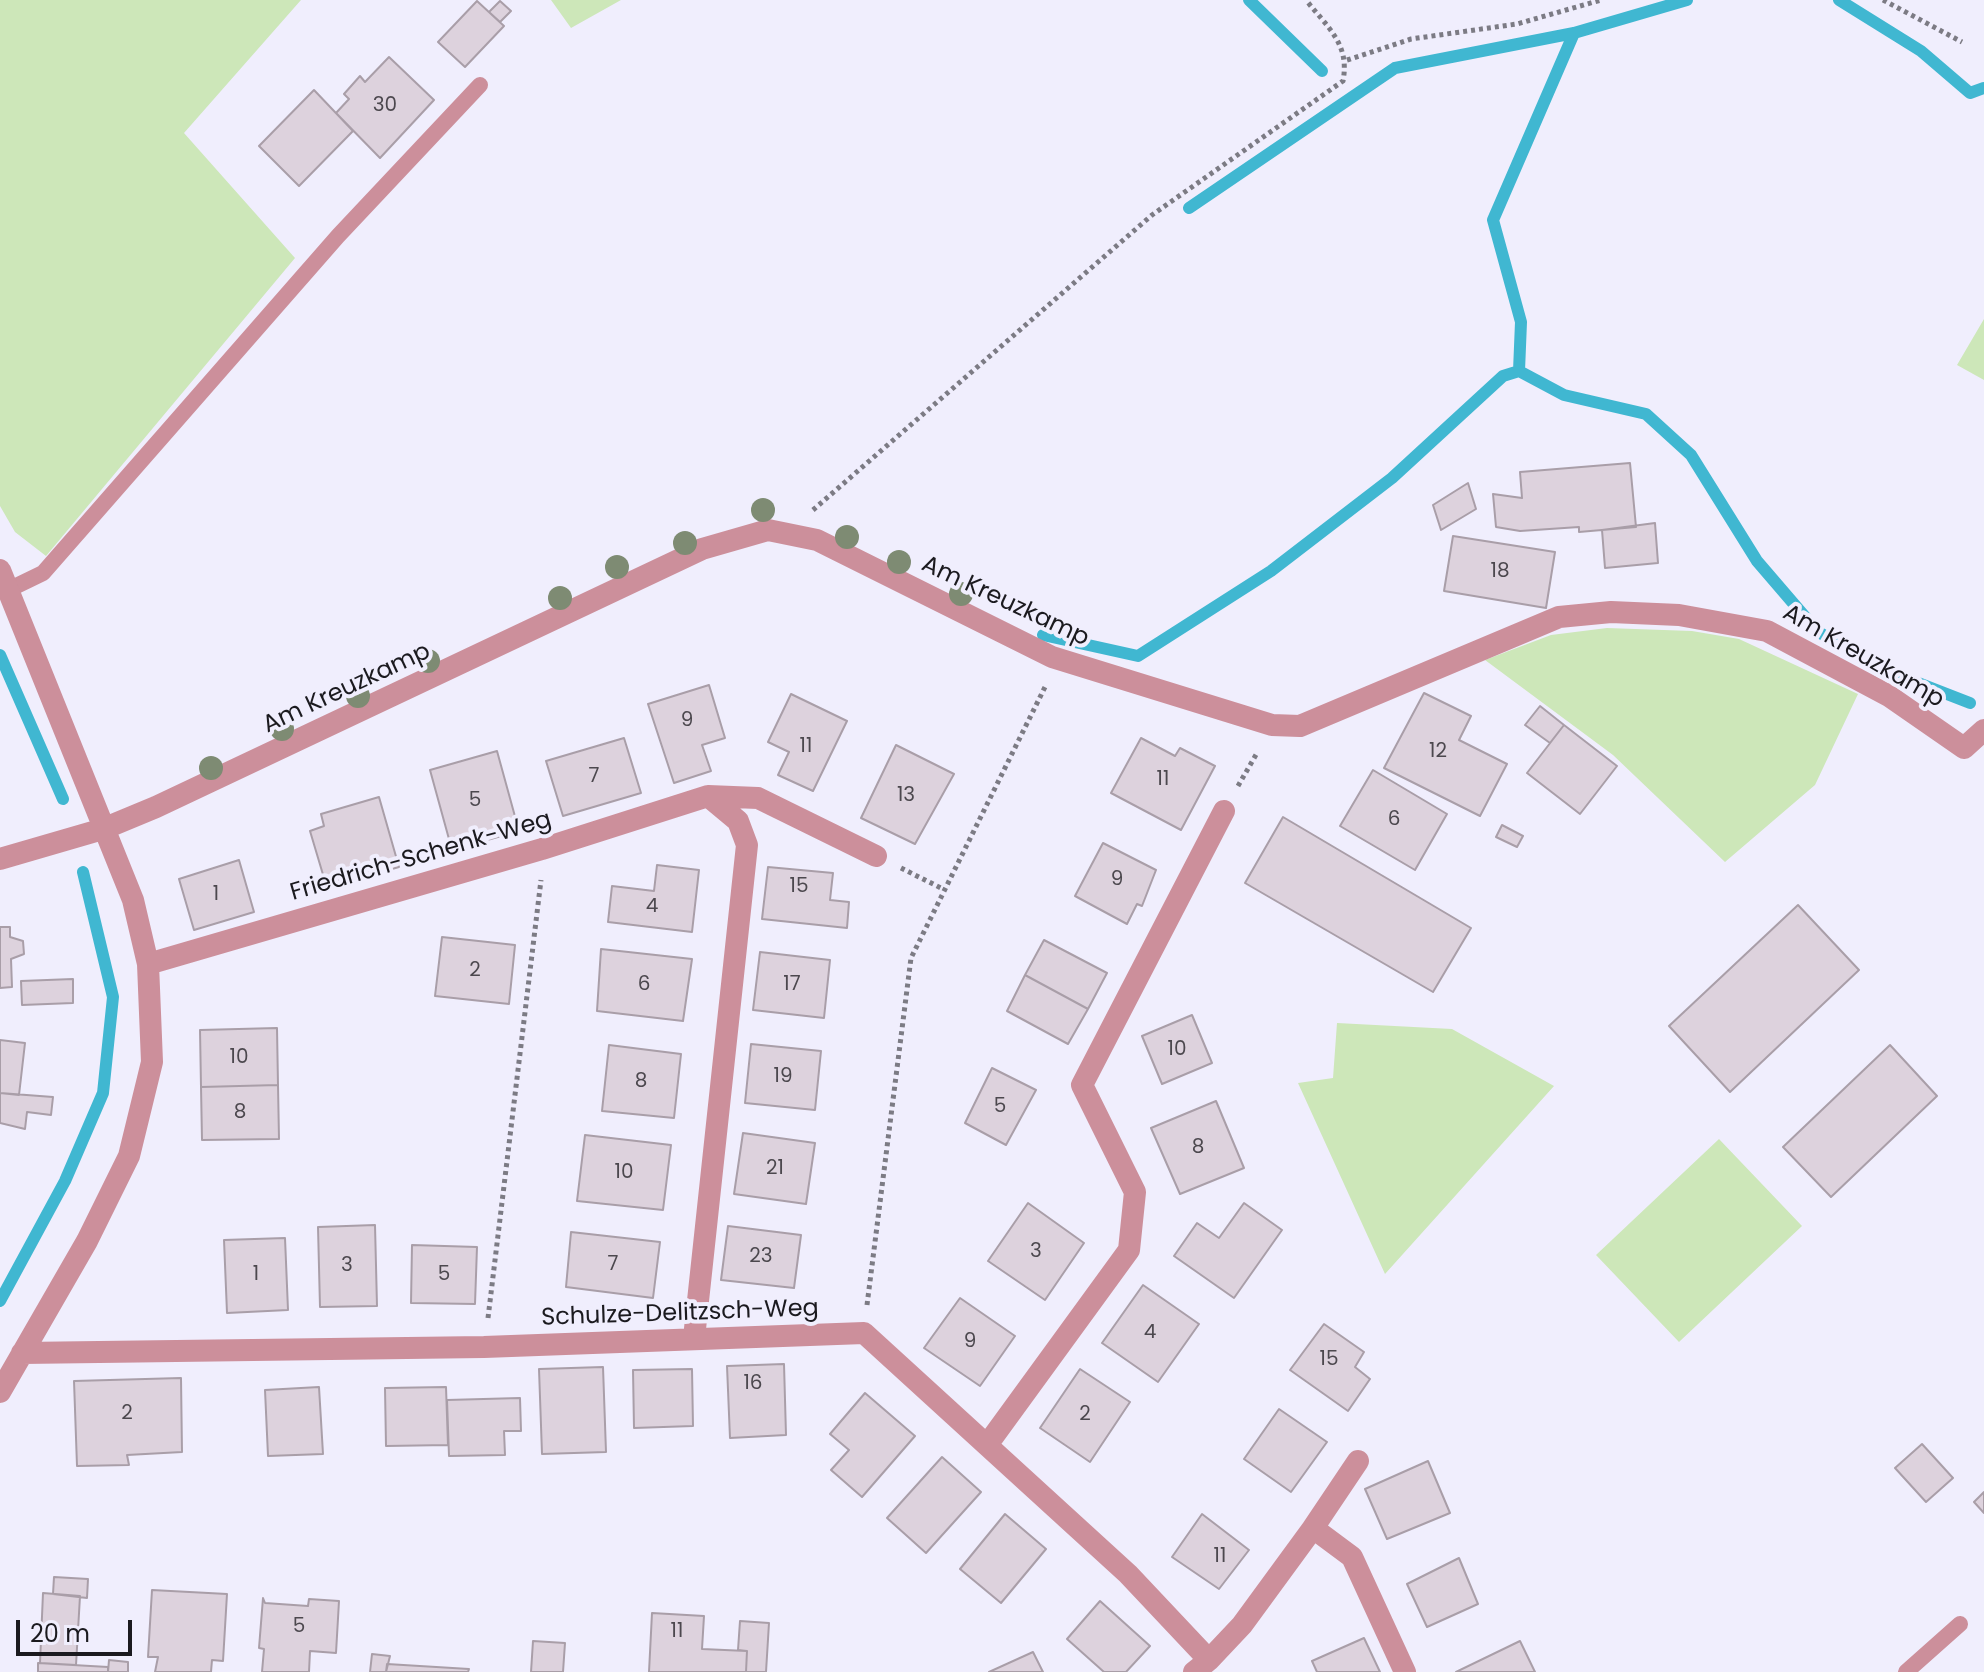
<!DOCTYPE html>
<html>
<head>
<meta charset="utf-8">
<style>
  body { margin:0 }
  #map { position:relative; width:1984px; height:1672px; overflow:hidden; background:#f0eefd; font-family:Poppins,sans-serif }
  canvas { display:block }
  .scale { position:absolute; left:16px; top:1620px; width:116px; height:36px; box-sizing:border-box; border:4px solid #1b1a1f; border-top:0; padding-left:10px; font-size:24px; line-height:28px; white-space:nowrap; color:#1b1a1f; -webkit-text-stroke:6px #f0eefd; paint-order:stroke }
</style>
</head>
<body>
<div id="map">
<canvas width="1984" height="1672"></canvas>
<div class="scale">20 m</div>
</div>
<script>
const ctx = document.querySelector('canvas').getContext('2d');
ctx.lineJoin = 'round';
function fillPath(path, color) { ctx.fillStyle = color; ctx.fill(path, 'evenodd'); }
function trace(path, color, width, dash) { ctx.strokeStyle = color; ctx.lineWidth = width; ctx.lineCap = dash ? 'butt' : 'round'; ctx.setLineDash(dash || []); ctx.stroke(path); }
function drawText(font, color, halo, rows, align = 'center') {
  ctx.font = font + ' Poppins,sans-serif'; ctx.lineWidth = 8; ctx.setLineDash([]); ctx.textBaseline = 'middle'; ctx.strokeStyle = halo; ctx.fillStyle = color; for (const [text, x, y, turn = 0] of rows) {
    ctx.save(); ctx.translate(x, y); ctx.rotate((+turn || 0) * Math.PI / 180); ctx.textAlign = isNaN(turn) ? turn : align; if (halo) ctx.strokeText(text, 0, 0); ctx.fillText(text, 0, 0); ctx.restore();
  }
}
const green = new Path2D(`
  M0 0H301L184 133 295 258 46 556 15 532 0 506Z
  M551 0H621L571 28Z
  M1984 319V380L1957 365Z
  M1607 628 1692 631 1739 639 1858 694 1815 785 1725 862 1613 755 1485 660 1551 635Z
  M1337 1023 1452 1029 1554 1086 1385 1274 1298 1083 1333 1078Z
  M1719 1139 1802 1226 1679 1342 1596 1255Z`);
const stream = new Path2D(`
  M1249 0 1322 71
  M1839 0 1921 51 1970 93 1984 88
  M1189 208 1395 68 1574 33 1687 0
  M1519 371 1521 322 1493 220 1574 33
  M1043 635 1138 656 1271 571 1392 478 1503 376 1519 371 1564 395 1646 414 1691 455 1757 561 1818 632 1903 677 1970 703
  M0 655 63 799
  M0 1301 65 1181 103 1093 113 997 83 872`);
const building = new Path2D(`
  M477 1 504 26 465 67 438 42Z
  M500 1 511 11 500 22 489 12Z
  M389 57 434 100 380 158 336 113 349 99 344 94 360 76 365 82Z
  M314 90 353 131 299 186 259 146Z
  M1630 463 1636 527 1579 532V527L1520 531 1496 527 1493 494 1522 498 1520 472Z
  M1468 483 1476 509 1441 530 1433 505Z
  M1655 523 1658 563 1605 568 1602 530Z
  M1453 536 1555 552 1546 608 1444 591Z
  M709 685 725 738 702 745 711 771 674 783 648 704Z
  M1424 693 1471 716 1459 740 1507 764 1480 816 1384 768Z
  M791 694 847 721 813 791 778 775 789 752 768 742Z
  M1540 706 1564 725 1550 743 1525 725Z
  M1564 725 1617 766 1580 814 1527 773Z
  M624 738 641 793 563 816 546 761Z
  M1141 738 1175 756 1180 748 1215 766 1181 830 1111 793Z
  M896 745 954 774 915 844 861 818Z
  M497 751 519 831 452 850 430 770Z
  M1373 770 1447 814 1415 870 1340 826Z
  M379 797 399 867 327 888 310 831 324 826 321 814Z
  M1283 817 1471 928 1433 992 1245 883Z
  M1502 825 1523 836 1517 847 1496 837Z
  M1103 843 1156 870 1142 906 1137 904 1127 924 1075 896Z
  M239 860 254 912 194 930 179 879Z
  M657 865 699 870 692 932 608 922 612 886 654 891Z
  M768 867 833 873 830 900 849 902 847 928 762 919Z
  M1798 905 1859 970 1730 1092 1669 1026Z
  M0 927H10V937L23 941 24 954 11 959 12 987 0 988Z
  M442 937 515 945 509 1004 435 996Z
  M1044 940 1107 973 1088 1009 1025 975Z
  M601 949 692 959 683 1021 597 1011Z
  M760 952 830 960 824 1018 753 1010Z
  M1025 975 1088 1009 1068 1044 1007 1011Z
  M73 979V1003L22 1005 21 981Z
  M1192 1015 1212 1063 1162 1084 1142 1036Z
  M277 1028 278 1085 201 1087 200 1030Z
  M0 1040 25 1043 19 1095 0 1093Z
  M751 1044 821 1051 815 1110 745 1103Z
  M609 1045 681 1054 674 1118 602 1111Z
  M1890 1045 1937 1096 1831 1197 1783 1147Z
  M992 1068 1036 1090 1006 1145 965 1123Z
  M278 1085 279 1139 202 1140 201 1087Z
  M0 1093 53 1097 51 1115 27 1112 25 1129 0 1123Z
  M1216 1101 1244 1168 1180 1194 1151 1128Z
  M743 1133 815 1143 806 1204 734 1194Z
  M585 1135 671 1145 663 1210 577 1201Z
  M1028 1203 1084 1243 1045 1300 988 1261Z
  M1244 1203 1282 1230 1234 1298 1174 1256 1197 1223 1219 1238Z
  M375 1225 377 1306 320 1307 318 1227Z
  M728 1226 801 1235 794 1288 721 1280Z
  M571 1232 660 1242 653 1298 566 1287Z
  M285 1238 288 1310 227 1313 224 1240Z
  M412 1245 477 1247 475 1304 411 1303Z
  M1143 1285 1199 1324 1158 1382 1102 1343Z
  M960 1298 1015 1336 980 1386 924 1348Z
  M1324 1324 1364 1352 1355 1367 1370 1379 1348 1411 1290 1370Z
  M784 1364 786 1435 730 1438 727 1366Z
  M603 1367 606 1452 542 1454 539 1369Z
  M692 1369 693 1426 634 1428 633 1370Z
  M1080 1369 1130 1402 1090 1462 1040 1428Z
  M181 1378 182 1452 127 1455 129 1465 77 1466 74 1381Z
  M319 1387 323 1454 268 1456 265 1390Z
  M446 1387 448 1445 386 1446 385 1388Z
  M865 1393 915 1436 862 1497 831 1470 849 1450 830 1434Z
  M520 1398 521 1431H504L505 1455 449 1456 447 1400Z
  M1279 1409 1327 1442 1291 1492 1244 1459Z
  M1922 1444 1953 1478 1926 1502 1895 1468Z
  M942 1457 981 1492 926 1553 887 1518Z
  M1428 1461 1450 1513 1387 1539 1365 1489Z
  M1984 1492V1513L1974 1502Z
  M1005 1514 1046 1549 1001 1603 960 1569Z
  M1202 1514 1249 1550 1219 1589 1172 1557Z
  M1459 1558 1478 1604 1427 1627 1407 1584Z
  M54 1577 88 1579 87 1598 53 1594Z
  M152 1590 227 1594 223 1661 212 1660 211 1672H155L158 1657H148Z
  M43 1593 80 1596 76 1665 40 1663Z
  M263 1598 265 1603 308 1606 309 1599 339 1601 336 1653 310 1651 309 1672H262L264 1649 259 1648Z
  M1100 1601 1150 1646 1126 1672H1104L1067 1639Z
  M652 1613 704 1616 702 1649 747 1651 746 1672H649Z
  M740 1621 769 1623 766 1672H746L747 1651 738 1650Z
  M1364 1638 1380 1672H1317L1312 1661Z
  M533 1641 565 1643 563 1672H531Z
  M1520 1641 1535 1672H1456Z
  M1033 1652 1043 1672H989Z
  M372 1654 390 1656 386 1672H370Z
  M109 1660 128 1662V1672H108Z
  M38 1663 108 1667V1672H38Z
  M387 1664 469 1669 468 1672H386Z`);
const path = new Path2D(`
  M1883 0 1962 42
  M1347 60 1411 39 1517 24 1601 0
  M813 510 1152 215 1343 81C1350 44 1328 28 1306 0
  M1238 786 1257 753
  M901 868 943 889
  M867 1305 911 958 1046 685
  M488 1318 541 880`);
const service = new Path2D(`
  M10 589 43 573 338 236 480 85
  M1906 1672 1960 1624`);
const minor = new Path2D(`
  M0 570 133 900 148 964 152 1062 129 1156 87 1241 0 1392
  M708 796 758 798 876 856
  M0 859 103 829 156 807 702 549 768 530 817 540 1052 657 1272 725 1300 726 1559 617 1611 612 1679 615 1767 631 1889 696 1964 748 1984 730
  M148 964 542 849 708 796 738 821 747 845 694 1338
  M22 1353 484 1347 864 1333 1128 1574 1209 1660 1194 1672
  M987 1445 1129 1250 1135 1192 1082 1085 1224 811
  M1313 1528 1358 1461
  M1209 1660 1242 1625 1313 1528 1352 1557 1405 1672`);
const trees = [
  [763,510],
  [847,537],
  [685,543],
  [899,562],
  [617,567],
  [961,594],
  [560,598],
  [428,661],
  [358,696],
  [282,729],
  [211,768]
];
const numberNames = [
  ["30",385,106],
  ["18",1500,572],
  ["9",687,721],
  ["11",806,747],
  ["12",1438,752],
  ["7",594,777],
  ["11",1163,780],
  ["13",906,796],
  ["5",475,801],
  ["6",1394,820],
  ["9",1117,880],
  ["15",799,887],
  ["1",216,895],
  ["4",652,907],
  ["2",475,971],
  ["6",644,985],
  ["17",792,985],
  ["10",1177,1050],
  ["10",239,1058],
  ["19",783,1077],
  ["8",641,1082],
  ["5",1000,1107],
  ["8",240,1113],
  ["8",1198,1148],
  ["21",775,1169],
  ["10",624,1173],
  ["3",1036,1252],
  ["23",761,1257],
  ["7",613,1265],
  ["3",347,1266],
  ["1",256,1275],
  ["5",444,1275],
  ["4",1150,1333],
  ["9",970,1342],
  ["15",1329,1360],
  ["16",753,1384],
  ["2",127,1414],
  ["2",1085,1415],
  ["11",1220,1557],
  ["5",299,1627],
  ["11",677,1632]
];
const streetNames = [
  ["Am Kreuzkamp",1005,602,25],
  ["Am Kreuzkamp",1863,657,30],
  ["Am Kreuzkamp",347,689,-25],
  ["Friedrich-Schenk-Weg",421,857,-16],
  ["Schulze-Delitzsch-Weg",680,1314,-2]
];
fillPath(green, '#cde7b9');
trace(stream, '#40b7d1', 12);
fillPath(building, '#ddd2dd');
trace(building, '#a99ea8', 2);
trace(path, '#7c7b84', 5, [4, 4]);
trace(service, '#cc8f9b', 16);
trace(minor, '#cc8f9b', 22);
ctx.fillStyle = '#7e8b73';
for (const [x, y] of trees) { ctx.beginPath(); ctx.arc(x, y, 12, 0, 2 * Math.PI); ctx.fill(); }
drawText('20px', '#4c484e', null, numberNames);
drawText('24px', '#1b1a1f', '#f0eefd', streetNames);
</script>
</body>
</html>
